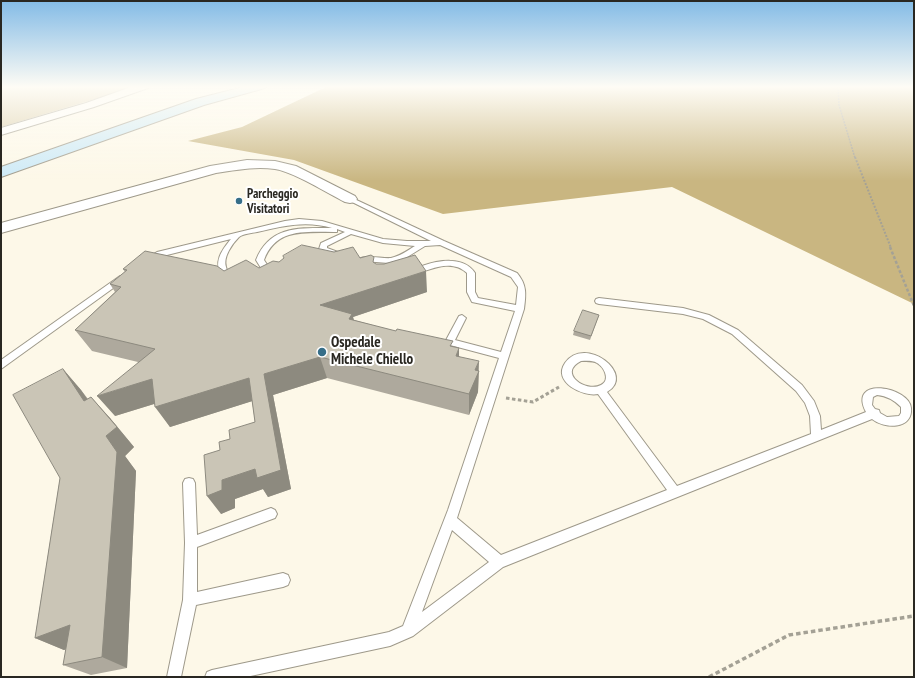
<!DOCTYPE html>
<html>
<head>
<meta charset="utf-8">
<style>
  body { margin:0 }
  #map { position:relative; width:915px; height:678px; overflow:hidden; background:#fdf8e8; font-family:"PT Sans Narrow",sans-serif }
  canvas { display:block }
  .frame { position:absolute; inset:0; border:2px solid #292721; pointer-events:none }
</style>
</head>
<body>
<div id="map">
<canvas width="915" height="678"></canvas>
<div class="frame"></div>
</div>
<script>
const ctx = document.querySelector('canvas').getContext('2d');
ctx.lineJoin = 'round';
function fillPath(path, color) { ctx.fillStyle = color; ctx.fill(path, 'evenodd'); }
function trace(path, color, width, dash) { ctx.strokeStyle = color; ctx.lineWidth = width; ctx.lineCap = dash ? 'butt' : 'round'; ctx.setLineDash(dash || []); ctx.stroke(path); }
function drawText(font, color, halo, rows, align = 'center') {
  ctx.font = font + ' "PT Sans Narrow",sans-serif'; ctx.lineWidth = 4; ctx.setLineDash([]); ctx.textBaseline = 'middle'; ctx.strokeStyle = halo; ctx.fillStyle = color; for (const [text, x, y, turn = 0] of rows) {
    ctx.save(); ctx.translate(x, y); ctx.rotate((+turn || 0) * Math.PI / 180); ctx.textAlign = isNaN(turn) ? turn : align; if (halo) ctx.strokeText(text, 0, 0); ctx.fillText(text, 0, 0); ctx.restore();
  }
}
const green = new Path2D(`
  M1 86H139L1 127Z`);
const forest = new Path2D(`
  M328 86H914V304L672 187 443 214 294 160 188 141 242 127Z`);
const pathFar4 = new Path2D(`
  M838 86 839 105 855 158`);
const pathFar3 = new Path2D(`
  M855 157 891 248`);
const pathFar2 = new Path2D(`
  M890 247 914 306`);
const pathFar1 = new Path2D(`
  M506 398 533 402 559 387`);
const path = new Path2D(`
  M709 677 789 635 914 616`);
const service = new Path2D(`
  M350 197 444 241 517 273C527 285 526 294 524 309L457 518 501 555 667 490 598 394C583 397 552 382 565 363 585 334 637 375 607 392L677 486 811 434 810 416 805 403 796 391 732 334 703 319 683 314 599 304 596 303 595 301 596 299 599 298 683 308 709 315 738 330 802 385 814 401 820 416 821 430 866 412C847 375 910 387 911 408 913 430 884 429 872 419L503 567 413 636 390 646 246 677H205L207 672 212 670 389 632 403 626 448 510 499 358 450 345 445 342 459 316 462 315 466 318 455 340 501 352 515 311 472 302 467 292V273C451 258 430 270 412 275L408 272C412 269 417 267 422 266 439 260 464 256 475 273V292L478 298 516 305 518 287 511 277 440 245 425 246 404 259 389 263 363 261 359 259C365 254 383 259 391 258 400 256 407 251 415 246L383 243 351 234 327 246V248L338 252V256H332L320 251 319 249 321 243 345 232 337 229V232H334C305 232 276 228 264 260L270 269 275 273 271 276 264 273 256 260C270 225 300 228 332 228 306 220 282 226 257 232 252 233 243 234 239 237 232 244 223 257 226 267 227 272 231 276 234 280L230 283C226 281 225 280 223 277 212 263 222 250 231 239L163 256 149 261 145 259 157 252 285 221 299 219 322 221 383 239 407 241H431L348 200 347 199ZM581 361C586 361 592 360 597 363 604 367 611 380 601 385 586 393 557 373 581 361ZM877 395C887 396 894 400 901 407V413L899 416 887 417 880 413 879 410 875 409 872 405 873 397ZM452 530 489 562 422 612Z
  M120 276 124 279 123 281 1 369V360Z
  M189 478 193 479 195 483 197 535 271 508 275 510 277 514 275 518 197 547V592L283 573 288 575 290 580 288 585 283 587 196 605 181 677H167L183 600 185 543 183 483 185 479Z`);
const minor = new Path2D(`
  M134 86H149L148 88 94 107 1 135V128L86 103Z
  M247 160 275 161 296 166 355 196 357 199 355 202 350 203 345 202C327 193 294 172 275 169 255 166 236 170 216 173L1 233V223L210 166Z`);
const secondary = new Path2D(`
  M247 86H267L265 88 204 105 1 177V167L196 99Z`);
const wall = new Path2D(`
  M334 252 360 258 375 264 427 292 353 317 354 320 453 347 459 356 479 371 478 392 469 415 327 378 273 395 291 489 268 497 263 489 235 499V508L221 514 220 450 230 439 255 422 252 401 170 427 154 404 115 416 138 362 92 351 75 330 115 292 110 284 125 272 123 269 224 271 259 268 279 262Z
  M599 315 590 340 573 335 574 331Z
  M63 369 81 390 88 399 110 418 134 447 125 456 136 471 127 668 91 675 63 665 66 649 64 650 35 638 60 478Z`);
const shadedWall = new Path2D(`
  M566 86H579L566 88Z
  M426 271 427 292 353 317 357 335 320 305Z
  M459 348V369L456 356Z
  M320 357 327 378 273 395 291 489 268 497 263 489 235 499V508L221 514 207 496 222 480 255 469 264 374Z
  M479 361 478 392 469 415V394L475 370Z
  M63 369 81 390 103 422 84 401Z
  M249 378 259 399 170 427 155 407Z
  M152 379 167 400 115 416 97 396Z
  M91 397 110 418 134 447 125 456 136 471 127 668 102 657 106 436Z
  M70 625 96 637 64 650 35 638Z`);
const building = new Path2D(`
  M302 245 334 252 353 247 360 258 371 255 374 257 373 262 376 264H384L415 255 426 271 320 305 352 314 349 319 396 331 397 329 453 341 450 346 459 348 456 356 479 361 475 370 479 371 469 394 320 357 264 374 281 470 257 478 255 469 222 480V490L207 496 204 455 220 450 219 442 230 439 229 430 255 422 249 378 155 407 152 379 97 396 155 349 75 330 121 287 110 284 127 270 123 269 145 251 217 266 224 271 246 260 259 268 273 261 279 262 284 258 283 256Z
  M583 310 599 315 591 336 574 331Z
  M63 369 84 401 91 397 117 427 106 436 117 452 102 657 63 665 70 625 35 638 60 478 13 395Z`);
const markers = [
  [239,201,4,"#366e88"],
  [322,352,5,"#366e88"]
];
const farPoinames = [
  ["Parcheggio",247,194],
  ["Visitatori",247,209]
];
const poiNames = [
  ["Ospedale",331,343],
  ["Michele Chiello",331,360]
];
fillPath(green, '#d8caa5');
fillPath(forest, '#c9b681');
trace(service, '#9e998a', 2);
trace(minor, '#9e998a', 2);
trace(secondary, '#9e998a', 2);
trace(pathFar4, '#a4a195', 1.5, [2, 1]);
trace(pathFar3, '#a4a195', 2, [2, 1.5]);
trace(pathFar2, '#a4a195', 2.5, [3, 2]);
trace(pathFar1, '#a4a195', 3, [3.5, 2.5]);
trace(path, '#a4a195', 3.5, [4.5, 3]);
fillPath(service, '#fff');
fillPath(minor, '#fff');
fillPath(secondary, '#cdeaf7');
fillPath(wall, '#aea99d');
fillPath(shadedWall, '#8d8a7f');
fillPath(building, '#cac5b6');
trace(building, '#8d8a7f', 1);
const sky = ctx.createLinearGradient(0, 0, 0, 181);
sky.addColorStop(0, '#83bbe6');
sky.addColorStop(0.48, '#fefcf5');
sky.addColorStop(1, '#fefcf500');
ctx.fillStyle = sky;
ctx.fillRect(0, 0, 915, 181);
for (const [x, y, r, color] of markers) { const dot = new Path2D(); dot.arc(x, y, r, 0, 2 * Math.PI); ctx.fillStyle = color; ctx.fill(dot); trace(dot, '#fff', 1.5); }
drawText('bold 13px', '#292721', '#fff', farPoinames, 'left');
drawText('bold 15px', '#292721', '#fff', poiNames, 'left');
</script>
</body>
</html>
